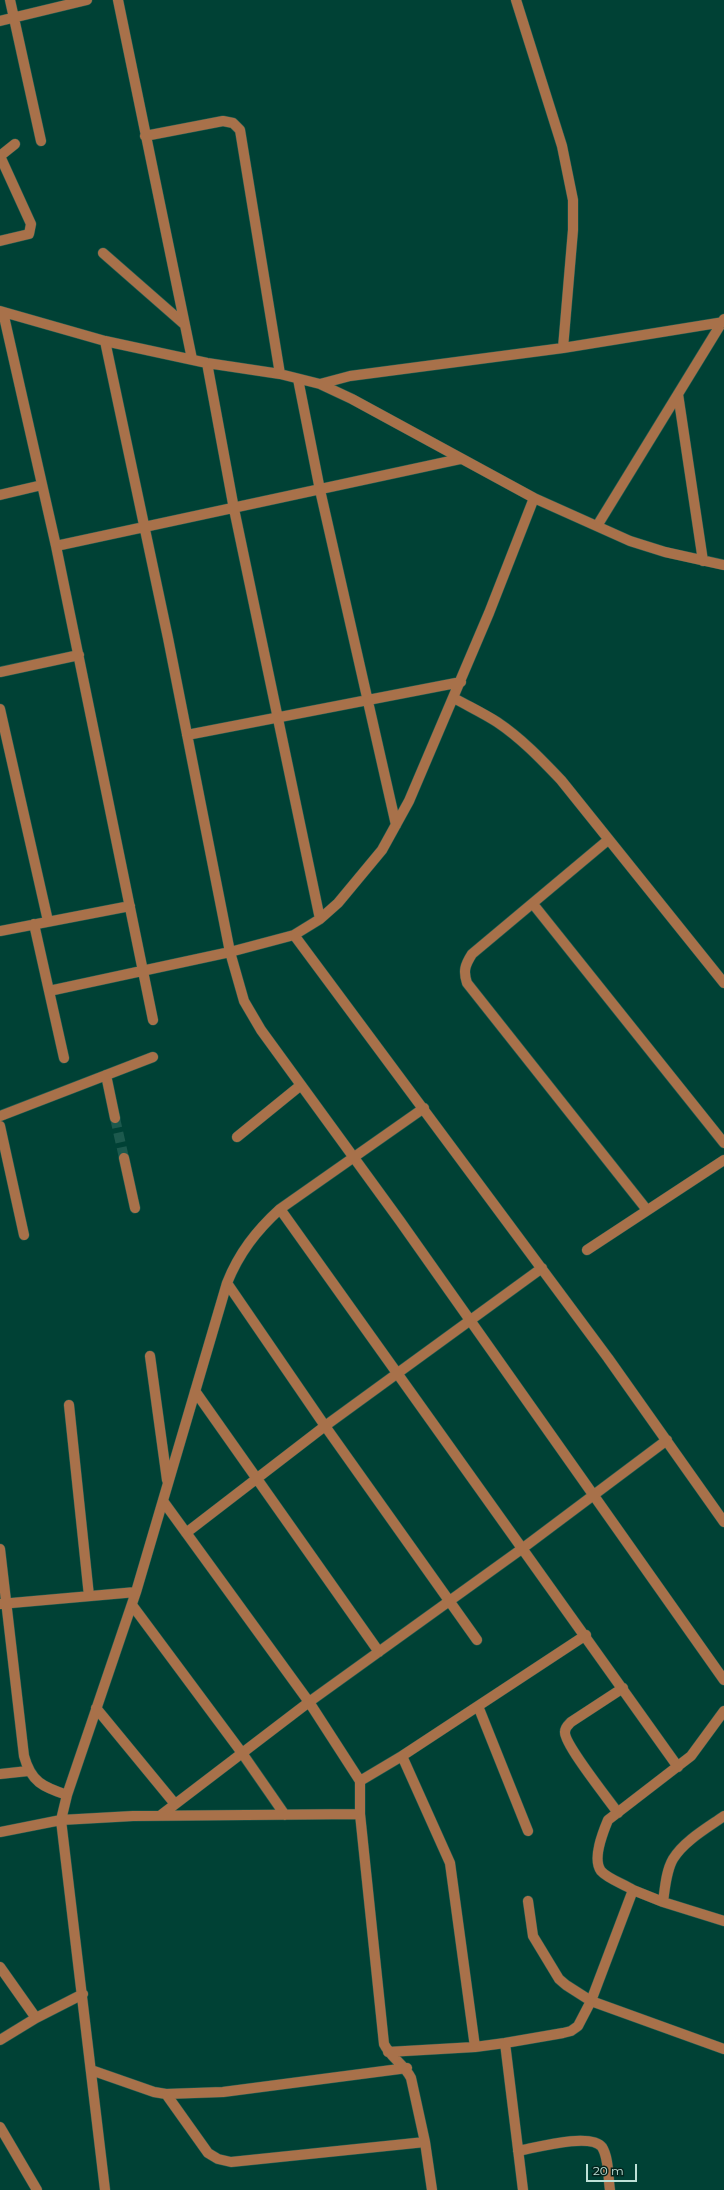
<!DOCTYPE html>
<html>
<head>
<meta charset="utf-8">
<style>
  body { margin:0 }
  #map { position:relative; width:724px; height:2190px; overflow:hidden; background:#004135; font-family:Montserrat,sans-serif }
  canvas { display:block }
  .scale { position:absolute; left:586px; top:2164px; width:51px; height:18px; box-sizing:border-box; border:2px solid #bee1d7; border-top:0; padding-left:5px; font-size:12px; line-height:14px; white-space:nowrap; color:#bee1d7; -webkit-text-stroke:3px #04241d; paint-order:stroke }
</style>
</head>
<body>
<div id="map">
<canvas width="724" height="2190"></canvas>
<div class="scale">20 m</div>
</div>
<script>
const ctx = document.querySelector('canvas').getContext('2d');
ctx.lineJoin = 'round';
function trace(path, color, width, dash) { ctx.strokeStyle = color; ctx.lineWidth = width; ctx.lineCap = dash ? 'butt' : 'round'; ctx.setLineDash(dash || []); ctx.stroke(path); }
const minorTunnel = new Path2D(`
  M115 1118 124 1158`);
const minor = new Path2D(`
  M10 0 41 141
  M118 0 192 359
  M516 0 562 146 573 200V230L563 348
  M0 21 87 0
  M145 136 223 121 233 123 240 130 280 374
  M0 156 31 224 29 234 0 241
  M0 156 15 144
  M103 253 184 324
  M0 311 105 341 207 363 280 374 320 384 352 399 534 498 630 541 665 552 724 565
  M3 312 56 546 153 1020
  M105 341 168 638 230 952 244 1001 261 1030 400 1221 724 1680
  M207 363 234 509 320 919
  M298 379 320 490 396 825
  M320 384 350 376 563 348 724 322
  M678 394 703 561
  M0 495 42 485
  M597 526 724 319
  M56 546 460 459
  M0 672 79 655
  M454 698C468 706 483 713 497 722 521 738 541 759 561 780L724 983
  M0 709 48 921
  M187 735 461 682
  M608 840 472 954C465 965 463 971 467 983L647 1210
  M533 904 724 1143
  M34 924 64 1058
  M0 931 130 906
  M294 935 608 1358 724 1522
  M49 991 230 952 294 935 320 919 338 903 382 850 409 801 489 613 534 498
  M106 1075 115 1118
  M0 1116 153 1057
  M0 1126 24 1235
  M237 1137 301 1085
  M124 1158 135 1208
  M280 1209 678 1767
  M587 1250 724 1160
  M227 1283 325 1426 477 1640
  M150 1356 167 1480
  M195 1391 379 1652
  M69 1405 89 1596
  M163 1501 309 1702 360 1781V1814L384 2044C391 2058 404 2064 411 2078L425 2142 432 2190
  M186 1533 325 1426 542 1268
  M0 1549 24 1756C31 1782 43 1787 67 1795
  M0 1604 136 1592
  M132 1605 242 1753 285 1815
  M478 1706 528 1831
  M96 1708 175 1804
  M402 1756 450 1863 475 2047
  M0 1774 28 1771
  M360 1781 402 1756 586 1635
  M618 1813C609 1800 564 1744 565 1732 565 1727 568 1725 571 1722L623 1688
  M161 1815 309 1702 523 1548 667 1440
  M0 1832 61 1820 133 1816 360 1814
  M633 1890 663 1902 724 1921
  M528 1901 533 1936 559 1979 566 1985 591 2001 724 2049
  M663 1902C665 1888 666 1871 673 1859 684 1841 707 1828 724 1816
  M0 1967 36 2018
  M0 2040 36 2018 83 1994
  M505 2043 563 2033 571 2031 578 2026 591 2001 633 1890C624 1884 608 1879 601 1871 592 1859 603 1832 608 1820L691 1756 724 1711
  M388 2052 475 2047 505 2043 523 2190
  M91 2070 154 2092 166 2094 223 2092 407 2068
  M166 2094 208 2153 218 2159 231 2162 425 2142
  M0 2127 37 2190
  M518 2151C535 2148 590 2132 602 2147 609 2158 608 2178 610 2190
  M105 2190 61 1820 67 1795 136 1592 227 1283C239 1253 256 1231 280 1209L424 1108`);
trace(minorTunnel, '#1c594d', 10, [10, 5]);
trace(minor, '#225e52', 11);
trace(minor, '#a8714a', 10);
</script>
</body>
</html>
